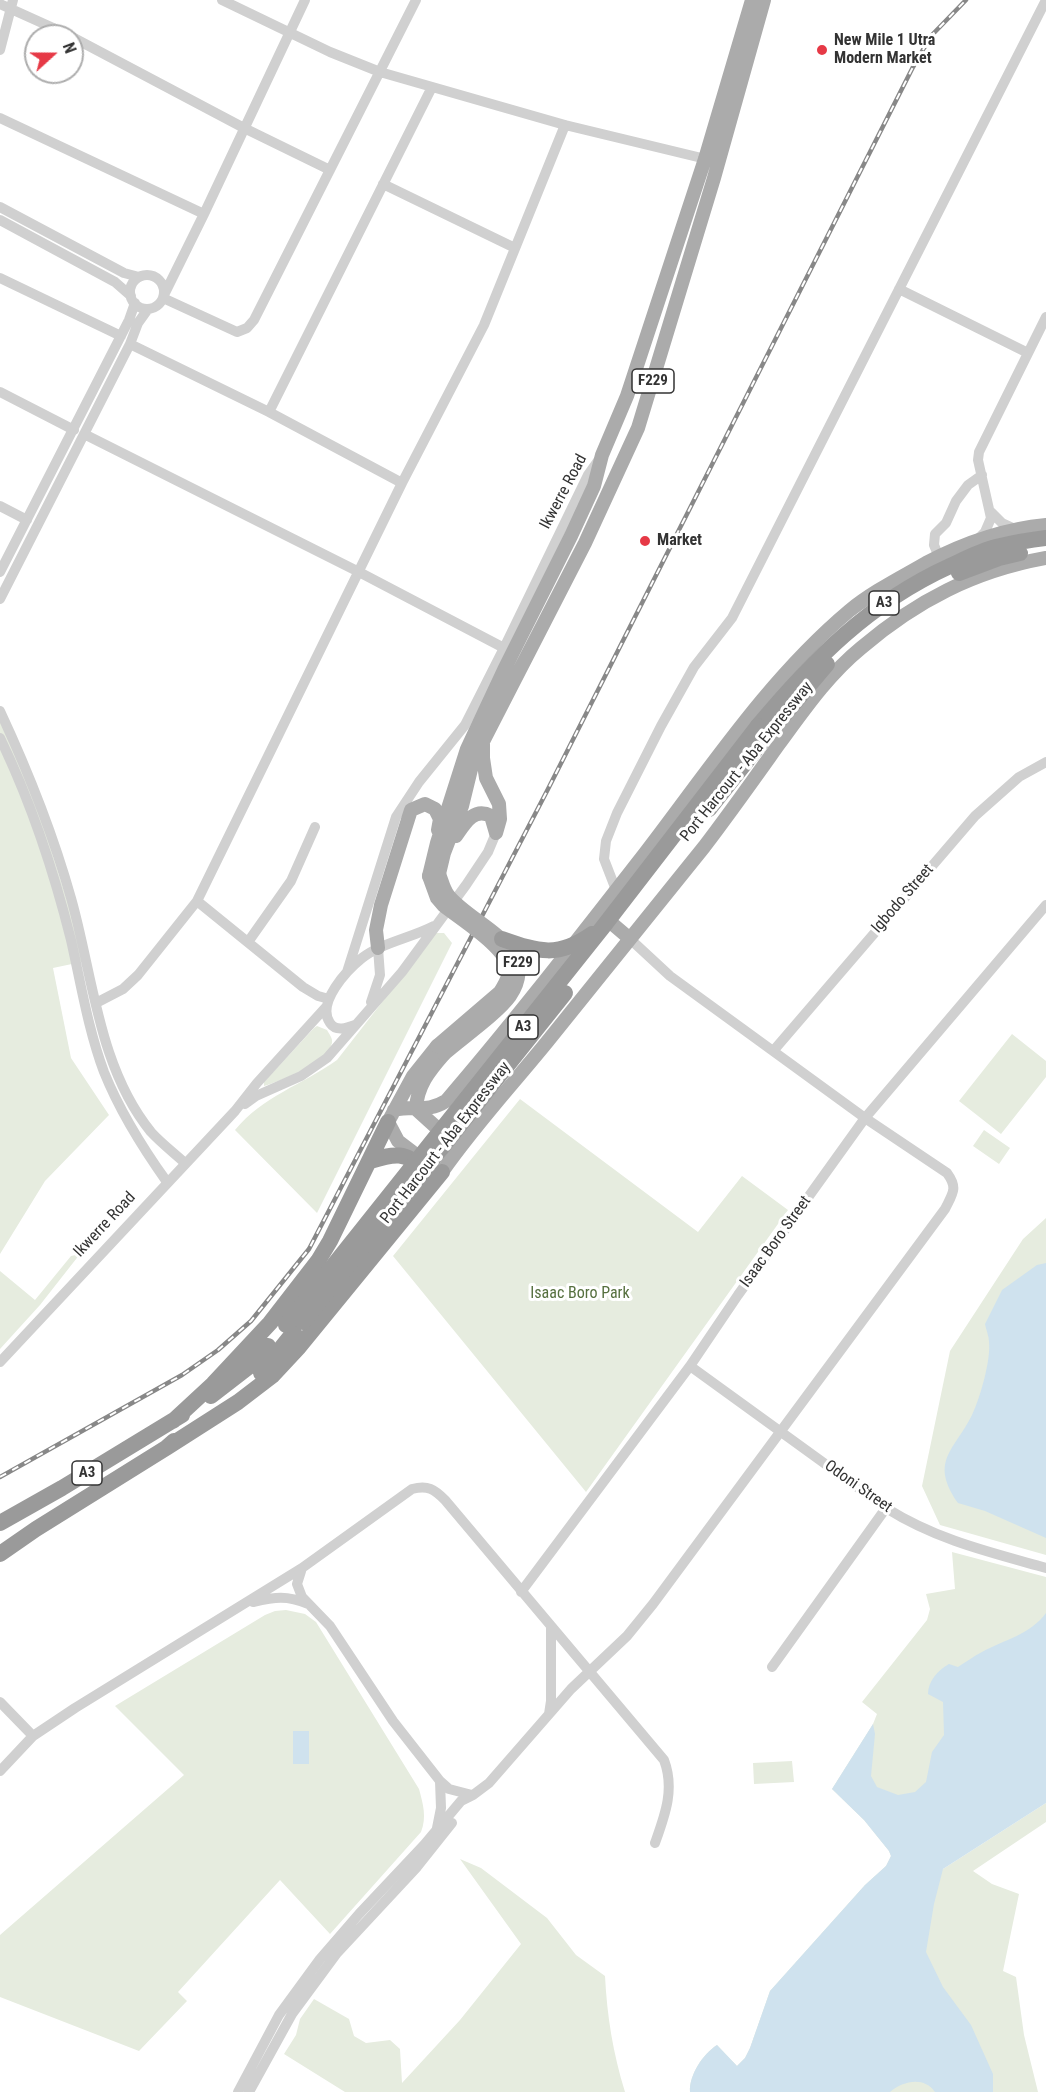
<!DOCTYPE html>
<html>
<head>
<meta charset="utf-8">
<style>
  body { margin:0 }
  #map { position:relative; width:1046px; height:2092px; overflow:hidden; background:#fff; font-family:"Roboto Condensed",sans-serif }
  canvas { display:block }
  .north { position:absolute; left:24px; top:24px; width:60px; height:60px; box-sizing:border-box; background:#fff; border:2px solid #adadad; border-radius:50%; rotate:69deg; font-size:16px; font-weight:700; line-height:24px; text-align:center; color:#333 }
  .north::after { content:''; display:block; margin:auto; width:21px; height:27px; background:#e63946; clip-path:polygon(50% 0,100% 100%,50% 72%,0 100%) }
</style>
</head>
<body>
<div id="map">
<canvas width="1046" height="2092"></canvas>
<div class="north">N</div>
</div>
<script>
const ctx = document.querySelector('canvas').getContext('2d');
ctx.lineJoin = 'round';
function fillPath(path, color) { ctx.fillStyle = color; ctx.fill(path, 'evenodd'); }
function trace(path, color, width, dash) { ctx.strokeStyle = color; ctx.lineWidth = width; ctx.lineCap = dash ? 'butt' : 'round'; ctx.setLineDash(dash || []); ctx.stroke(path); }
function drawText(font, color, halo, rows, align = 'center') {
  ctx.font = font + ' "Roboto Condensed",sans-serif'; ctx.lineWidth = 6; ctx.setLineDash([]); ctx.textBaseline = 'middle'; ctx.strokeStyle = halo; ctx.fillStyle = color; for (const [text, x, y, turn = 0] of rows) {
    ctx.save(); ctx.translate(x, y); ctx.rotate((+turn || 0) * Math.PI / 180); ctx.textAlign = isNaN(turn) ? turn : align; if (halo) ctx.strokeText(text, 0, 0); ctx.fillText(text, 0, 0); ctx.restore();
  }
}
const green = new Path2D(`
  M0 710 25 766 86 961 53 968 71 1058 109 1115 45 1181 0 1254Z
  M436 933H444L452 943 317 1213 235 1130C263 1096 302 1085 337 1060Z
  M317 1026 327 1030C329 1034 333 1038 332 1043 328 1062 281 1081 264 1086V1082L314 1028Z
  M1012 1034 1046 1061V1077L1001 1134 959 1101Z
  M520 1099 698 1232 742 1176 788 1210 586 1492 393 1256Z
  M984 1130 1010 1148 999 1164 973 1146Z
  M1046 1218V1555L940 1525 922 1486 950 1351 1023 1239Z
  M80 1254 40 1305 0 1349V1271L35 1300 71 1256Z
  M952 1552 1046 1577V1767L883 1885 946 2092H690C689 2075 703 2054 717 2045L737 2066 745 2058 750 2048 770 1991 865 1885 886 1866 891 1856 889 1851 864 1820 832 1789 873 1724 877 1714 862 1702 927 1620 930 1609 926 1594 955 1589Z
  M286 1610 305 1614 316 1622 419 1789C423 1804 427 1817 421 1832L330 1934 280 1880 178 1992 187 2001 139 2051 0 1997V1935L184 1775 115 1706 265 1615 275 1611Z
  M792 1761 794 1782 754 1784 753 1763Z
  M1046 1803V1822L973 1871 992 1884 1019 1894 1003 1971 1016 1977 1024 2035 1038 2092H989L892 1932 943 1869Z
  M460 1859 481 1868 547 1918 576 1955 605 1976C607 2016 613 2053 625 2092H345L284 2054 296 2035 300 2019 314 1999 349 2019 354 2036 366 2043 390 2040 400 2049 402 2083 460 2020 521 1944Z`);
const water = new Path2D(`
  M1046 1263V1538L985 1511 958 1503C929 1461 954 1451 972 1415 980 1398 991 1360 989 1342 989 1336 986 1330 985 1324L1002 1290 1037 1265Z
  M1046 1613V1803L943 1869 934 1904 926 1952 943 1987 971 2025 993 2074V2092H935C924 2076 903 2081 890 2092H690C689 2075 703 2054 717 2045L737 2066 745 2058 750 2048 770 1991 865 1885 886 1866 891 1856 889 1851 864 1820 832 1789 873 1724 875 1734 871 1776 877 1787 898 1795 915 1792 926 1782 932 1752 944 1735 943 1702 928 1694C928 1681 938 1670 949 1664L958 1667C966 1662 974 1656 982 1652 1004 1640 1031 1634 1046 1613Z
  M293 1731H309V1764H293Z`);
const minor = new Path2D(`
  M222 0 330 52 380 72 565 125 710 160
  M0 4 71 36
  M72 37 244 128 330 170
  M0 50 13 0
  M0 118 204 214
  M383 184 515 248
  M0 207 124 273 139 277
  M0 220 115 282 131 296
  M130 292a17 17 0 1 1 34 0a17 17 0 1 1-34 0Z
  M0 278 121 336
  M899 289 1028 353
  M164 295 204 214 305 0
  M163 298 237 332 247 328 254 320 416 0
  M130 344 269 412 402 483
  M0 392 74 430
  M269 412 432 87
  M84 434 359 572 504 648
  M0 506 27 520
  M991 512 1002 523 1015 529
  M978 539 985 532 991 518 978 460 979 452 1046 317
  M939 557 934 545 935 534 946 523 956 501 968 485 982 475
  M0 572 129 320 135 303
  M0 599 130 344 138 323 148 309
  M0 711C28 771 53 834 71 898 93 975 98 1067 151 1132 161 1143 174 1153 185 1163
  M0 738C30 800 54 872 71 940 81 984 88 1029 104 1072 120 1112 142 1147 167 1182
  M616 890 604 859 606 841 617 813 661 726 694 667 732 618 1046 0
  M197 901 303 987 318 996 329 999
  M248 942 291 881 315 827
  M347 972 396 817 419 782 465 725 504 648 588 475 598 461
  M371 1002 380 975 378 948
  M96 1003 123 989 138 975 197 901 402 483 484 325 565 125
  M355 1025C347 1028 336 1032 330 1023 316 1003 347 970 362 958 381 943 411 938 434 926
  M774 1050 975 816 1019 777 1046 762
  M245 1104 256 1096 301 1076 327 1058 402 972 466 885 488 852 496 833
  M0 1362 235 1111 257 1083 326 1007
  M690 1366 886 1508C937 1540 989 1552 1046 1568
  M302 1568 297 1584 302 1597 330 1626 393 1721 440 1781 449 1789 472 1795
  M521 1592 690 1366 738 1295 865 1118 1046 905
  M253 1602C275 1597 287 1595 308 1604
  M772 1667 886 1508
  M0 1702 33 1736
  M549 1714 551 1701V1628
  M0 1771 33 1736 75 1708 302 1568 412 1489C428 1485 434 1489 445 1500L664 1760C675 1789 665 1815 655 1843
  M437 1828 441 1808 440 1781
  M238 2092 279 2015 320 1959 359 1914 424 1845 461 1801 473 1795 489 1783 571 1689 627 1636 653 1604 945 1209C953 1193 958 1188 947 1173L865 1118 670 976 629 938
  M249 2092 292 2014 337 1953 417 1867 452 1823`);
const major = new Path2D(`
  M483 744V758L486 778 499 804 500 819 496 833
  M456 836C465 823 474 807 491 816L496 833
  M439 874 444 853 462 806 473 761 585 543 638 428 714 178 764 0
  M429 876 437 843 467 749 504 670 571 536 594 486 602 455 627 396 705 159 752 0
  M602 915 629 938
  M378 948 376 930 381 905 411 810 425 804 435 809 440 819 438 830
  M416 1109C417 1086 429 1071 444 1054
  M416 1109 448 1138
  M394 1110C414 1105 427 1113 446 1101 514 1022 578 939 642 857 707 773 767 680 849 611 872 592 900 578 926 563 964 543 1003 529 1046 525
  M419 1157 398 1141 388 1122 413 1076 437 1046
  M435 1169 442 1172C474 1126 512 1085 547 1042 600 977 652 912 704 847 730 813 754 779 779 744 804 710 828 675 861 648 916 601 974 571 1046 558`);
const highway = new Path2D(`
  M959 573 999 558 1020 553
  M758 726C814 659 869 603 950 566 965 559 980 551 996 547 1013 543 1029 540 1046 538
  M768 734 827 664
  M370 1161C393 1154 407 1150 423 1171
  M261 1373 294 1332
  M211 1396 255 1362 268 1346
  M173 1421 213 1384 270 1323 318 1261 330 1241 388 1122
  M166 1448 238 1402 272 1376 299 1347 442 1172
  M0 1523 62 1488 182 1415
  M0 1554 36 1529 166 1448 174 1441`);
const rail = new Path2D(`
  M0 1477 182 1375 218 1350 251 1321 309 1249 547 791 913 67 931 36 966 0`);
const majorBridge = new Path2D(`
  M439 874C442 881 443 888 448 895 471 925 543 946 510 996 498 1013 461 1039 444 1054
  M429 876 437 898 443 905C460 919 508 948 509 970 509 979 504 985 500 992L437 1046`);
const highwayBridge = new Path2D(`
  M709 809 768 734
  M502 939C539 952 558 958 592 934
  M303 1322 565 993
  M286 1325 603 927 758 726`);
const markers = [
  [822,50,6,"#e63946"],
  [645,541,6,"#e63946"]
];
const shields = [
  [653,381,42],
  [884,603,30],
  [518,963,42],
  [523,1027,30],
  [87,1473,30]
];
const shieldNames = [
  ["F229",653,381],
  ["A3",884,603],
  ["F229",518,963],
  ["A3",523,1027],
  ["A3",87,1473]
];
const poiNames = [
  ["New Mile 1 Utra",834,41],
  ["Modern Market",834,59],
  ["Market",657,541]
];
const streetNames = [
  ["Ikwerre Road",564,492,-62],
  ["Port Harcourt - Aba Expressway",747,762,-51],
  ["Igbodo Street",903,899,-49],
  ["Port Harcourt - Aba Expressway",446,1143,-52],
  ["Ikwerre Road",105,1225,-47],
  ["Isaac Boro Street",776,1242,-54],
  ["Odoni Street",858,1487,35]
];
const parkNames = [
  ["Isaac Boro Park",580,1294]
];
fillPath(green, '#e6ecdf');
fillPath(water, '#cfe2ee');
trace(minor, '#d0d0d0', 10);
trace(major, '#ababab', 14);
trace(highway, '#9a9a9a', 16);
trace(rail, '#888', 4.5);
trace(rail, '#fff', 2, [7]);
trace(majorBridge, '#ababab', 14);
trace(highwayBridge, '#9a9a9a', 16);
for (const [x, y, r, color] of markers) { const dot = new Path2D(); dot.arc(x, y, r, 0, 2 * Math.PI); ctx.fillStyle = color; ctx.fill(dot); trace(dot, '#fff', 2); }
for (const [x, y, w] of shields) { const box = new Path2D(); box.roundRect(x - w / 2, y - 12, w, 24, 4.5); ctx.fillStyle = '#fff'; ctx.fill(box); trace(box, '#333', 1.5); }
drawText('bold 15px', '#333', null, shieldNames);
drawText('bold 16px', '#333', '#fff', poiNames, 'left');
drawText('16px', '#333', '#fff', streetNames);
drawText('16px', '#56703f', '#fff', parkNames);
</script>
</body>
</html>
